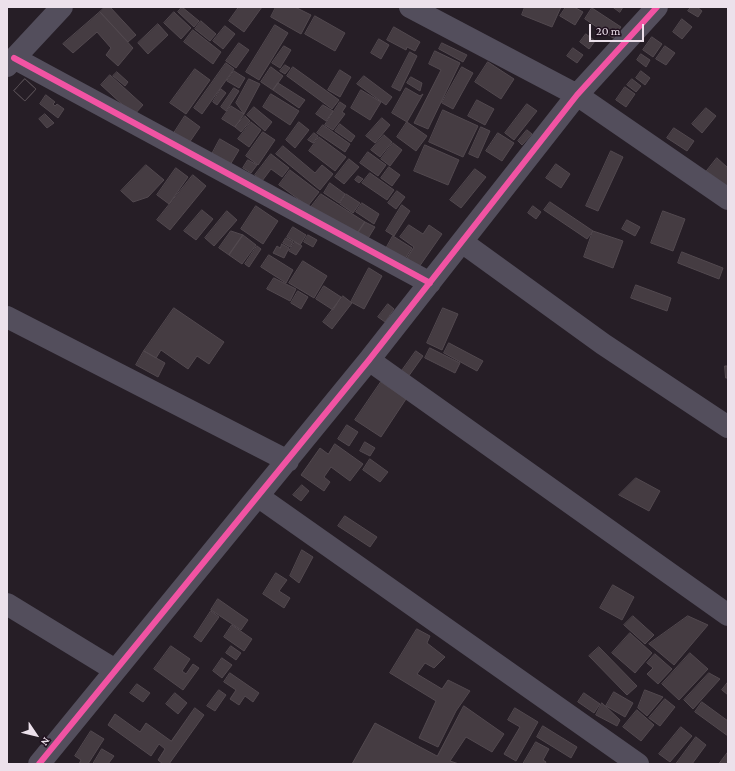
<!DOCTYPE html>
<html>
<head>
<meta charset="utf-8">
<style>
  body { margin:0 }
  #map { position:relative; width:735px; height:771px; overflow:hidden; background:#261e26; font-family:"Crimson Pro",serif }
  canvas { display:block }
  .frame { position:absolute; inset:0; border:8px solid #ece1eb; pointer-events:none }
  .north { position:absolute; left:16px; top:715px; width:40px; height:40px; -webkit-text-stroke:3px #20111f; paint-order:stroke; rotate:125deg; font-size:11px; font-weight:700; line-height:16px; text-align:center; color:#ece1eb }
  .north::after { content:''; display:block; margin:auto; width:14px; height:18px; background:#ece1eb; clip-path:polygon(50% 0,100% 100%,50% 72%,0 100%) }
  .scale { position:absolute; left:589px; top:24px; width:55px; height:18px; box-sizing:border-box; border:2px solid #ece1eb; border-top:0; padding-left:5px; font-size:12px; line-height:14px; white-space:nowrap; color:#ece1eb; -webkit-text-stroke:3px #20111f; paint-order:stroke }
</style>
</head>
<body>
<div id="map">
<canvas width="735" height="771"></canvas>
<div class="frame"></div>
<div class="north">N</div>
<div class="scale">20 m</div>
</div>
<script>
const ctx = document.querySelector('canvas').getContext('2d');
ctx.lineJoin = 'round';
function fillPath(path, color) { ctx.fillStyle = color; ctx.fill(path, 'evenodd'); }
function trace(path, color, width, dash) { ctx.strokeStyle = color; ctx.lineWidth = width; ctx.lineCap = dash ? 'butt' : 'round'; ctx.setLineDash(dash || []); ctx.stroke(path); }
const building = new Path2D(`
  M105 7H110L136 35 128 42 100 12Z
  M182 7 199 21 194 27 178 12Z
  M239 7H262L244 32 229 21Z
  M276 7H295L311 15 301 34 271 17Z
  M525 7H561L552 27 522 15Z
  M566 7H574L583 12 575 25 560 16Z
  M613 7H623L620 12Z
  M691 7H697L702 11 698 17 688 11Z
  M592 8 621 27 613 38 585 19Z
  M100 12 133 48 118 66 106 55 111 48 97 32 73 53 63 44Z
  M174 12 191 28 181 39 164 23Z
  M315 16 345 33 335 51 305 34Z
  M682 19 692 27 682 39 673 32Z
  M201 21 216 34 210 41 195 29Z
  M158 24 168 35 148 54 138 43Z
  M275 25 288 33 259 80 246 72Z
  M225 26 235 34 223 49 213 41Z
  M394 27 420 42 415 51 407 47 406 50 387 40Z
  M193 30 221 52 213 64 184 42Z
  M586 34 595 41 589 49 580 42Z
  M652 37 662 44 653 57 643 50Z
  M379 39 389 45 381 59 371 53Z
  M239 43 249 50 236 68 226 61Z
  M442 43 467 55 463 62 439 49Z
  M284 46 291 50 280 68 272 63Z
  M665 46 675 53 666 65 656 59Z
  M573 48 583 55 577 63 567 56Z
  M435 51 460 63 428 129 414 123 441 70 429 64Z
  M410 52 417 56 400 91 392 87Z
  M641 54 650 60 646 67 637 60Z
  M488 62 514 79 501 99 475 82Z
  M226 63 234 69 202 114 194 108Z
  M285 65 290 68 285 74 280 71Z
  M271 67 283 76 273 90 261 82Z
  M293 67 339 100 332 109 287 76Z
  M462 67 473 73 453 109 442 103Z
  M195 69 210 80 186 114 170 103Z
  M340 70 351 77 340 97 328 90Z
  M234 71 245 78 239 88 227 81Z
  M641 71 650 78 645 85 636 78Z
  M117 72 128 82 125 86 113 76Z
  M110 75 143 105 134 115 101 85Z
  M364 76 392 97 386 105 357 84Z
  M411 77 422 83 420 91 407 83Z
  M25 79 36 89 25 101 14 91Z
  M25 79 36 89 25 101 14 91Z
  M249 79 260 84 244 114 236 103Z
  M632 79 641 86 636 92 627 85Z
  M278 83 305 100 299 108 273 90Z
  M625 87 635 94 626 107 616 100Z
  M234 88 239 91 226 111 221 107Z
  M406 88 420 96 423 94 407 122 392 113Z
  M221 89 226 93 217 105 213 102Z
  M361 90 381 102 370 120 351 108Z
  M271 94 299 111 290 125 263 107Z
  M46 95 55 102 53 104 55 106 57 104 64 109 58 118 40 104Z
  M477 100 494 109 485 125 468 116Z
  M340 102 346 106 342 112 345 114 333 130 325 125Z
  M527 104 537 111 514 140 505 133Z
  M323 105 333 111 326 121 316 114Z
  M231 106 244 114 235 127 222 119Z
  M254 107 272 122 265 131 247 115Z
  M706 108 716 116 702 133 692 124Z
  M443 110 478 126 463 157 429 142Z
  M45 114 54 123 47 128 39 119Z
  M185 116 200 127 189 143 174 133Z
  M245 116 250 121 241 132 235 127Z
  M382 118 390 125 375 143 366 136Z
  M251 122 261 130 249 147 238 139Z
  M299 122 309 130 295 148 286 140Z
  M407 122 427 136 416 151 397 137Z
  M340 124 355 136 351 142 335 131Z
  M323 125 350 144 345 152 317 133Z
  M481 127 490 131 478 158 469 154Z
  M674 128 694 141 687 151 667 138Z
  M527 130 532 134 522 145 518 141Z
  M263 132 275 140 258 165 246 156Z
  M314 133 318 136 313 143 308 140Z
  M498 133 514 143 502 161 486 151Z
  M384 135 392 142 380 157 371 150Z
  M319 137 346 157 335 171 309 151Z
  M220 139 239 150 230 165 212 154Z
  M393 143 402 150 390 166 381 159Z
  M425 145 459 160 448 185 414 171Z
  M283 146 315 173 322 165 333 174 320 190 276 154Z
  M611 151 623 157 598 211 586 206Z
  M368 152 386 165 378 176 360 163Z
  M271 154 289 168 282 177 271 169 262 181 255 175Z
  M717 158 728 168V189L706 172Z
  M349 159 359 167 344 184 335 177Z
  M248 160 257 165 251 173 243 168Z
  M556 164 570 174 561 188 546 178Z
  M146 165 164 180 148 197 133 202 121 191Z
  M389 167 400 175 392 186 381 178Z
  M176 168 188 177 169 204 157 195Z
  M475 169 486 177 461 208 450 200Z
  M290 170 319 192 308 206 279 185Z
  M370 173 394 190 387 200 362 183Z
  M193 175 206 186 170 230 157 220Z
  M358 176 363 179 359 183 355 180Z
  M330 183 345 194 339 203 324 193Z
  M397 191 405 197 396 209 388 203Z
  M321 194 365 222 357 234 311 207Z
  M346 194 360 203 353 213 340 204Z
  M550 202 593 231 587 239 544 210Z
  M362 203 379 214 374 224 356 212Z
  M402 205 410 211 394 236 386 231Z
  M256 206 278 221 263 244 241 229Z
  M533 206 541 212 536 219 528 213Z
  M202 210 213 219 196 240 184 231Z
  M227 211 237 220 214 246 205 238Z
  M663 211 685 219 673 251 651 243Z
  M627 220 640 227 635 236 622 229Z
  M365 222 375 227 367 240 357 234Z
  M409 225 423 234 429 225 442 234 419 267 407 258 414 247 400 237Z
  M293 227 306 235 300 245 287 237Z
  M231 231 243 235 229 255 219 248Z
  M593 231 623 241 613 268 584 257Z
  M243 235 256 245 242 264 229 255Z
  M308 235 317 240 313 247 304 242Z
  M393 236 412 248 401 265 383 254Z
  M286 238 293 242 290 247 283 243Z
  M295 242 302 246 296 255 289 251Z
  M282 244 289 248 284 258 273 253 277 246 280 248Z
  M257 246 261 249 249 267 245 264Z
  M682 252 723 268 719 279 678 263Z
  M269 255 293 270 286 283 261 267Z
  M303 261 327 276 314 298 289 283Z
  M369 268 382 276 364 309 351 302Z
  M274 278 296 289 290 301 267 289Z
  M636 285 671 298 667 311 631 298Z
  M324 286 341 297 333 310 316 299Z
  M298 291 308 297 301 309 291 303Z
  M343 296 352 303 332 329 323 322Z
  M388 304 394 309 385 322 378 317Z
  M174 308 224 342 209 364 197 356 188 369 161 350 156 358 144 351Z
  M443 308 458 314 442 350 427 343Z
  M449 343 483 361 477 371 444 353Z
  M430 348 460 363 455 373 425 358Z
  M144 351 165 363 158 377 136 365Z
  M416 351 423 356 408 377 401 372Z
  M725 366H728V378H726Z
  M381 382 406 399 381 437 355 420Z
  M347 425 358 432 349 446 338 439Z
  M365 442 375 448 370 456 360 451Z
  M335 444 363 464 350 481 331 467 324 477 330 482 324 491 301 475 320 448 328 454Z
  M370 459 388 472 380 482 363 470Z
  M636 478 660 491 649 511 619 495Z
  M302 485 309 491 301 501 293 495Z
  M345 516 377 537 370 547 338 526Z
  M302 550 313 557 299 583 290 576Z
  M276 573 287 580 279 591 290 598 284 608 263 594Z
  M613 585 634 597 622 620 600 608Z
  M218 599 248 620 241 630 211 610Z
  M211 611 219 617 201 642 194 637Z
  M633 616 654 635 645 644 624 625Z
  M688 616 708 625 674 665 649 644Z
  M232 625 252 639 244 651 224 637Z
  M417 629 430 636 427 643 445 657 434 668 425 663 417 674 442 689 448 680 470 691 456 711 438 747 419 738 436 701 390 673Z
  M630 633 652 653 635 673 612 653Z
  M171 646 190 659 182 671 186 674 193 664 199 668 183 690 154 669Z
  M231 646 241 653 236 660 226 653Z
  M599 647 637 686 627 695 589 656Z
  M690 653 708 669 679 700 662 684Z
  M655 654 672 669 658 684 647 674 653 668 647 663Z
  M222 658 232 665 222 678 213 671Z
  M230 673 259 693 253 702 245 696 239 705 230 699 236 690 224 682Z
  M709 673 720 679 693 709 684 700Z
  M728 682V695L722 690Z
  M137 684 150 693 143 702 130 693Z
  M219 690 226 695 215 711 207 706Z
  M645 690 663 697 647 716 638 708Z
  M614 692 633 703 625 717 606 706Z
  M175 693 187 703 178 714 166 704Z
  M584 693 600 704 594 713 578 702Z
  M665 699 675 707 660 726 649 718Z
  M702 702 728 721V736L695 712Z
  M602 703 620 720 617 726 596 715Z
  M464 706 504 734 492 752 466 737 450 761 459 764H352L375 723 437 756Z
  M195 708 204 715 169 764H163L158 760 165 749 159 744 151 756 108 725 115 714 140 732 146 723 171 741Z
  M515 708 538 722 516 761 504 754 520 727 508 720Z
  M637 710 654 725 641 741 623 727Z
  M543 726 577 747 571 758 537 737Z
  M681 727 692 736 670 762 659 754Z
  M91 731 104 739 88 764H79L81 760 75 756Z
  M696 737 706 745 692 764H676Z
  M536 742 549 749 543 760 546 762 545 764H523Z
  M102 749 114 756 108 764H93Z
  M728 752V764H719Z`);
const minor = new Path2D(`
  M410 7 577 95 728 199
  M14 58 430 283
  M7 66 62 7
  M462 242 603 344 728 427
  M7 317 288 461
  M369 360 728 615
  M259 497 638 764
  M7 604 115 670
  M39 764 369 360 577 95 657 7`);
const cycleway = new Path2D(`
  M14 58 430 283
  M39 764 369 360 577 95 657 7`);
fillPath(building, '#453c42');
trace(building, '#52494f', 1);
trace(minor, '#534e5c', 22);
trace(cycleway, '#f153a3', 6);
</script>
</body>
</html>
